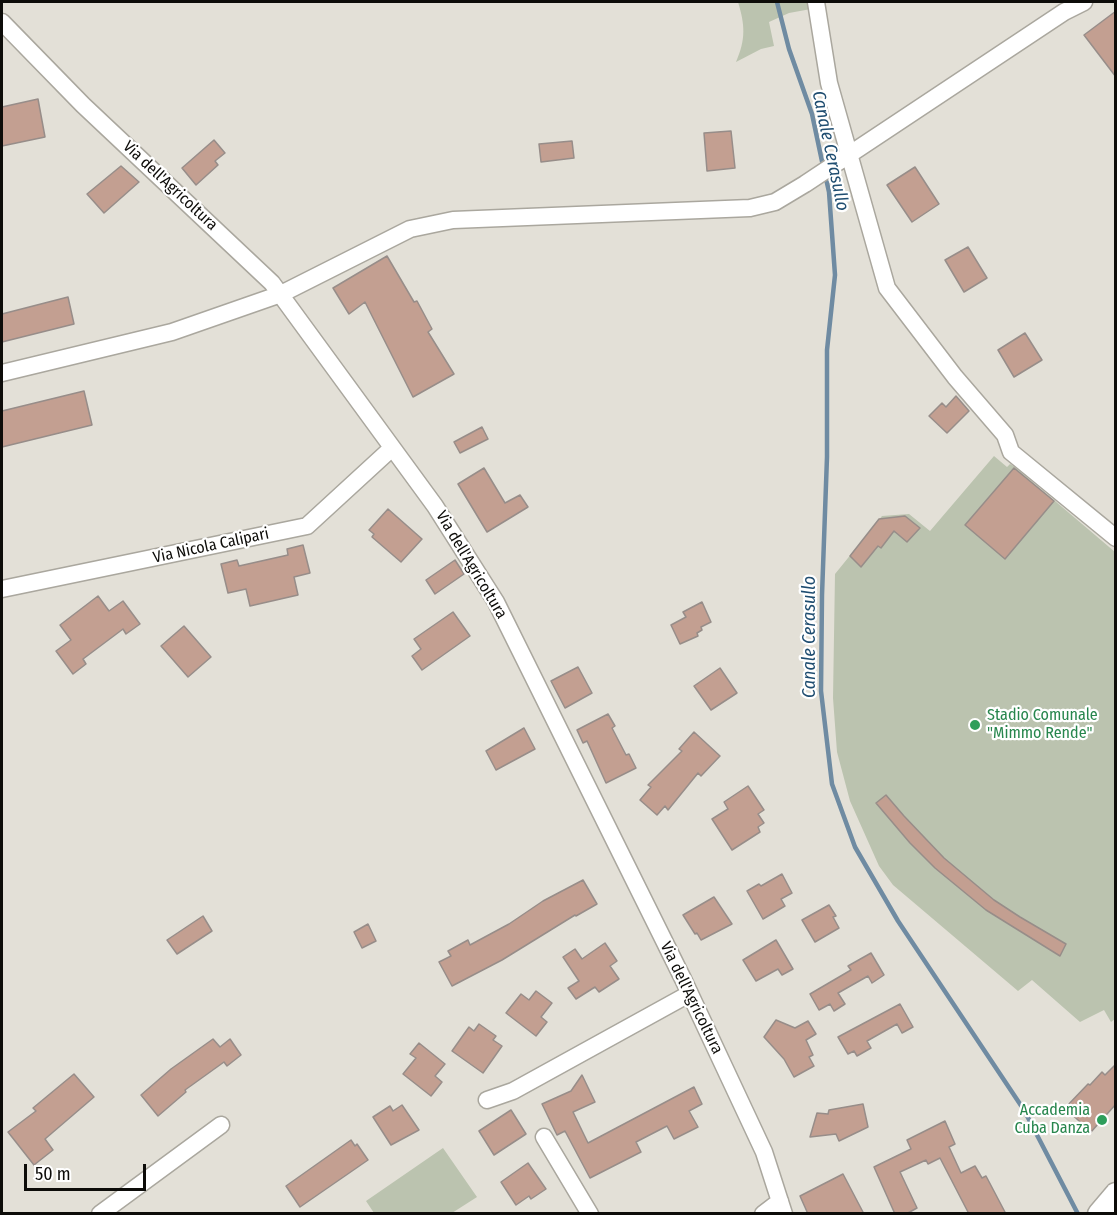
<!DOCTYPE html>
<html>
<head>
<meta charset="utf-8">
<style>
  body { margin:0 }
  #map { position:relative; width:1117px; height:1215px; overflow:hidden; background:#e3e0d7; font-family:"Fira Sans Condensed",sans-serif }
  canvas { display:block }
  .frame { position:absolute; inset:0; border:3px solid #0d0c09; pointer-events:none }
  .scale { position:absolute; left:24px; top:1164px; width:122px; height:27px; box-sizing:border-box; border:3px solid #0d0c09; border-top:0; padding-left:8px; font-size:18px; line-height:21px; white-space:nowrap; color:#0d0c09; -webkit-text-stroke:4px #fff; paint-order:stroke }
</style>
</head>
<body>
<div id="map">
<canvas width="1117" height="1215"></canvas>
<div class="frame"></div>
<div class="scale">50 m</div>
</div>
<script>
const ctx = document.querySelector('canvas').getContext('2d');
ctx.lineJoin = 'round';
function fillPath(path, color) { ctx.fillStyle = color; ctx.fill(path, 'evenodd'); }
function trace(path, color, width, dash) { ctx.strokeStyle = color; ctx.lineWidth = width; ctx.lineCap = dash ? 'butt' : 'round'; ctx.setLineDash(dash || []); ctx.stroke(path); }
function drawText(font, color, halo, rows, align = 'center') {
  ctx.font = font + ' "Fira Sans Condensed",sans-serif'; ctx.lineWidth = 4.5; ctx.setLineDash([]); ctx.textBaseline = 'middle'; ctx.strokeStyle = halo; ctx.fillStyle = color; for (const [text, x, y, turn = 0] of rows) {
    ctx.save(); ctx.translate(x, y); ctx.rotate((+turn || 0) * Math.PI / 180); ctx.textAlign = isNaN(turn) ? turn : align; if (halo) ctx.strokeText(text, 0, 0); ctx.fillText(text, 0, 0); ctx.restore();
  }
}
const green = new Path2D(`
  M738 2H810L811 9 789 13 769 22 774 46 761 49 736 62C746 39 745 25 738 2Z
  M994 456 1007 467 1010 464 1015 467 1115 552V1019L1111 1022 1104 1010 1080 1022 1032 980 1018 991 893 885 879 866 850 801 837 752 833 698 835 574 882 516 909 514 930 531Z
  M443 1148 477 1197 452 1213H374L366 1201Z`);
const stream = new Path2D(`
  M777 2 789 49 812 114 823 166
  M825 174 829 192 835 275 827 350V457L822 595 821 691 832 784 855 847 898 921 1024 1110 1078 1214`);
const building = new Path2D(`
  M1116 11V77L1084 35Z
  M38 99 45 137 2 146V107Z
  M731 131 735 168 707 171 704 133Z
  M214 140 225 153 215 161 218 165 196 185 182 168Z
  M572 141 574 158 541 162 539 144Z
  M121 166 139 182 104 213 87 194Z
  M915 167 939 204 912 222 887 185Z
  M968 247 987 278 964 292 945 260Z
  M387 256 414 302 417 301 432 329 428 332 454 374 413 397 365 302 349 314 333 288Z
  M68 297 74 324 2 342V314Z
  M1025 333 1042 360 1014 377 998 350Z
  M84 391 92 425 2 447V411Z
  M956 396 969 411 947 433 929 416 942 403 946 407Z
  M482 427 488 439 460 453 454 442Z
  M484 468 505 503 520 495 528 507 487 532 458 484Z
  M1014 468 1054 501 1005 559 965 525Z
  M388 509 422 539 401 562 372 537 374 534 369 530Z
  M905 516 920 528 907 542 894 531 881 548 878 546 861 567 850 556 879 519Z
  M303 545 310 573 294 577 298 595 250 606 246 589 228 593 221 564 237 560 239 566 288 555 287 549Z
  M455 560 464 574 435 594 426 580Z
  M98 596 109 611 123 601 140 624 126 634 123 629 83 659 86 664 73 674 56 651 71 640 60 625Z
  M702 602 711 622 701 627 702 630 697 633 698 636 680 644 671 625 686 617 683 612Z
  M453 612 470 636 422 670 412 656 421 649 414 639Z
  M184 626 211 657 188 677 161 646Z
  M578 667 592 693 565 708 551 681Z
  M720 668 737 693 711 710 694 686Z
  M608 714 615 726 612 728 626 755 629 754 636 768 606 783 587 741 583 743 577 730Z
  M524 728 535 749 496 770 486 751Z
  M694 732 720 756 701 776 698 773 668 810 665 806 657 815 640 800 651 787 648 785 682 751 679 749Z
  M748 786 764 810 758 814 764 823 758 827 760 832 732 850 712 819 728 809 724 802Z
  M886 795 904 816 944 858 994 900 1020 917 1066 944 1060 956 986 910 935 868 910 843 876 803Z
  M782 874 792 893 781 899 785 906 763 919 747 891 759 884 761 886Z
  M583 880 597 904 576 916 575 915 502 960 452 986 439 962 451 956 448 951 468 940 470 945 509 924 543 901Z
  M714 897 732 924 701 940 697 933 695 934 683 915Z
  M829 905 836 916 833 917 839 928 815 942 802 920Z
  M203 916 212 931 177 954 167 940Z
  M368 924 376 941 362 948 354 932Z
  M776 940 793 969 782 975 778 969 756 981 743 960Z
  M605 943 617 961 610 966 619 979 599 992 595 987 576 999 568 988 579 981 563 957 575 949 582 959Z
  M871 953 884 975 872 983 868 976 838 993 845 1004 834 1011 830 1004 819 1010 810 994 851 970 848 966Z
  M536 991 552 1003 541 1017 547 1022 536 1036 506 1013 521 994 529 1000Z
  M900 1004 913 1027 902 1033 897 1024 867 1041 871 1048 857 1056 854 1051 848 1054 838 1037Z
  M776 1020 795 1028 808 1021 816 1034 806 1040 813 1055 809 1057 814 1066 794 1077 784 1059 764 1037Z
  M479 1024 496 1036 493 1040 502 1046 483 1073 452 1051 469 1027 474 1031Z
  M213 1039 220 1047 230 1039 241 1055 227 1066 224 1062 185 1090 186 1092 158 1116 141 1095 171 1069Z
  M419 1043 445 1064 435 1076 442 1082 431 1096 403 1074 416 1058 410 1054Z
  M1116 1064V1104L1091 1132 1065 1108 1088 1084 1090 1085 1102 1072 1105 1075Z
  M74 1074 94 1097 45 1139 53 1150 34 1165 8 1132 36 1111 33 1108Z
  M582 1075 595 1102 573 1112 588 1143 694 1087 702 1104 689 1111 698 1127 674 1139 667 1126 636 1142 641 1152 590 1178 565 1131 557 1135 542 1104 571 1091Z
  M863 1104 868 1127 839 1141 836 1134 810 1137 817 1113 828 1114 829 1110Z
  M402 1105 419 1130 391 1145 373 1117 390 1106 393 1111Z
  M511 1110 526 1134 494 1155 479 1131Z
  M945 1121 955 1144 949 1147 961 1173 975 1166 982 1178 986 1176 1006 1214H969L940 1158 928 1164 926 1160 900 1172 917 1208 906 1214H895L874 1167 911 1149 907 1140Z
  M351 1140 355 1146 357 1144 368 1160 300 1207 286 1186Z
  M528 1163 546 1189 531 1199 529 1196 516 1205 501 1182Z
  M843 1174 864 1214H808L800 1196Z`);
const street = new Path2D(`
  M816 2 829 83 887 288 955 377 1005 435 1011 452 1116 538
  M2 22 83 105 272 283 435 506 496 602 683 979 764 1152 784 1214
  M2 373 172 332 281 294 410 229 453 220 750 208 775 202 805 184 1064 12 1084 2
  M2 589 307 526 392 448
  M487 1100 513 1091 689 994
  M544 1137 590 1214
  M100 1214 221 1125
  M763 1214 780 1201`);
const secondary = new Path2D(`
  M1099 1214 1116 1194`);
const markers = [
  [975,725,6,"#2e9e5b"],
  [1102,1120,6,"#2e9e5b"]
];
const streetNames = [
  ["Via dell'Agricoltura",170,186,43],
  ["Via Nicola Calipari",211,546,-12],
  ["Via dell'Agricoltura",471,565,59],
  ["Via dell'Agricoltura",691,998,64]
];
const leisureNames = [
  ["Stadio Comunale",987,716],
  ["\"Mimmo Rende\"",987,734],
  ["Accademia",1090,1111,"right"],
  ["Cuba Danza",1090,1129,"right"]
];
const waterNames = [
  ["Canale Cerasullo",830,151,78],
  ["Canale Cerasullo",810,637,-90]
];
fillPath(green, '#bbc3af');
trace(stream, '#6f8ba2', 4.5);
fillPath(building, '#c39f91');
trace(building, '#978d89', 1.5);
trace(street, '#aaa79e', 19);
trace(secondary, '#aaa79e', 25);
trace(street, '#fff', 16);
trace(secondary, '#fff', 22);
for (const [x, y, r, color] of markers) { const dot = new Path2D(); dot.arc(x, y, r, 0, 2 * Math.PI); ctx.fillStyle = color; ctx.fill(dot); trace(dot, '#fff', 2); }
drawText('16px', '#0d0c09', '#fff', streetNames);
drawText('16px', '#27864d', '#fff', leisureNames, 'left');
drawText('italic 18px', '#1f4d70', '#fff', waterNames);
</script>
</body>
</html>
